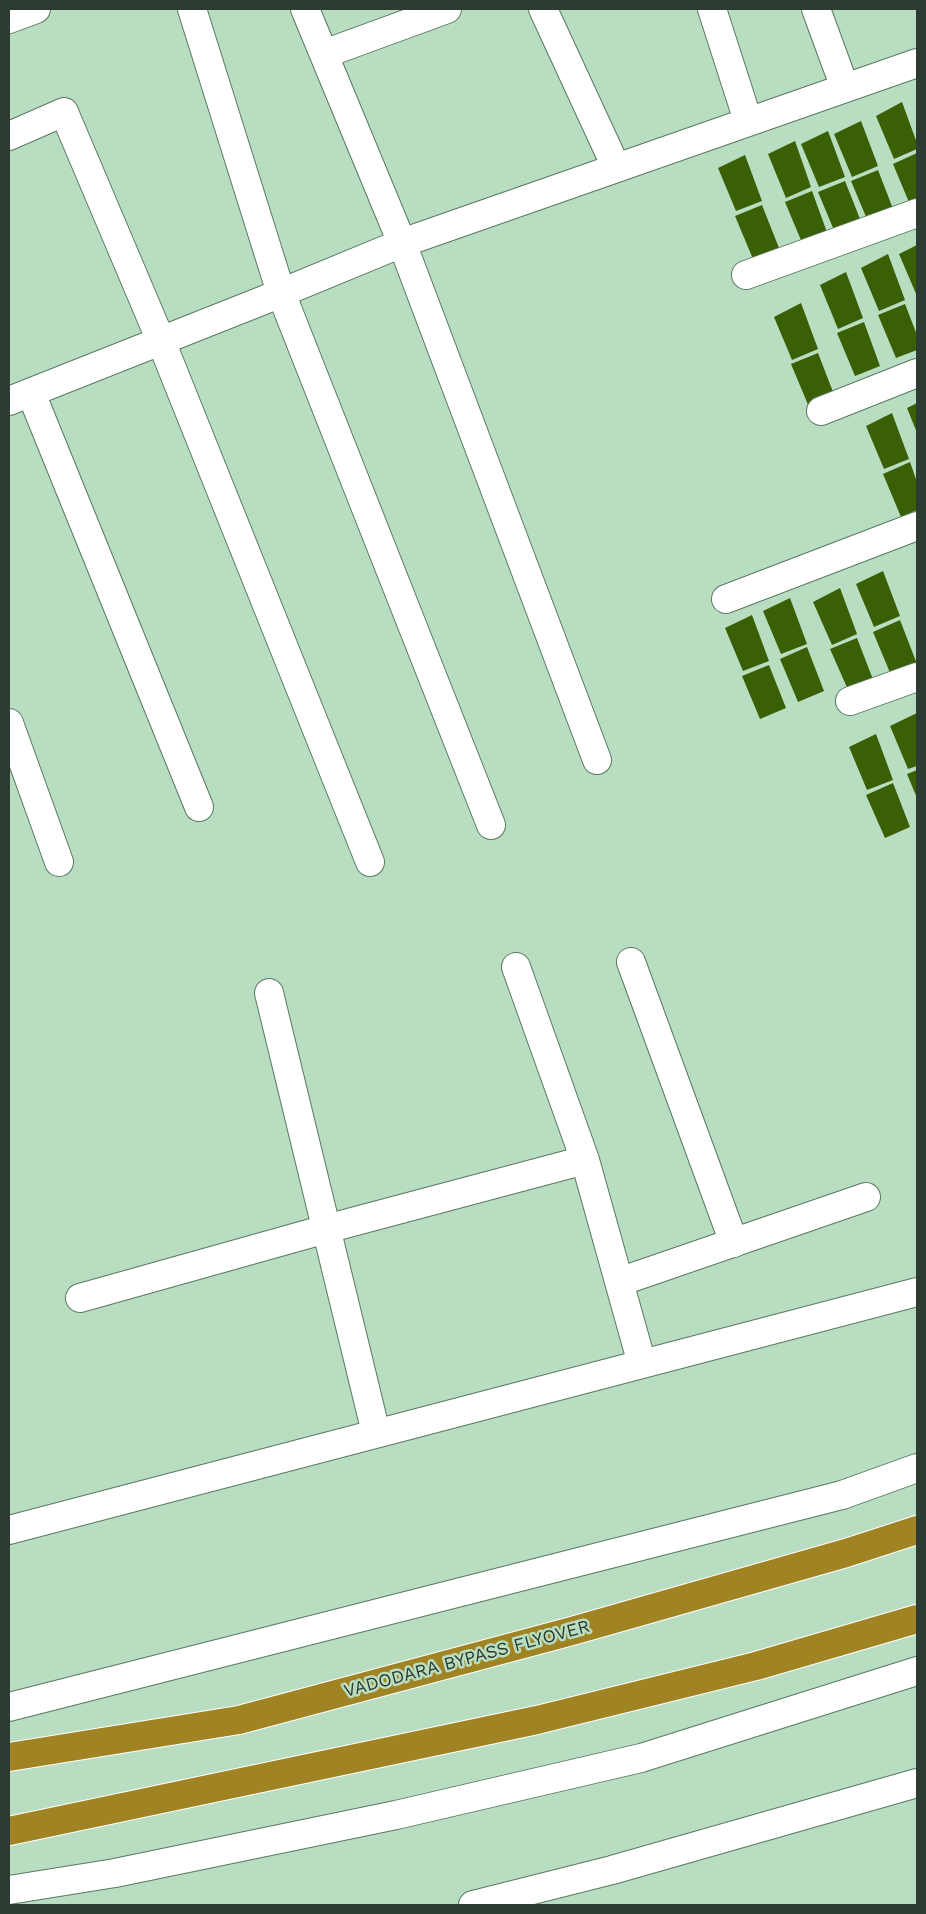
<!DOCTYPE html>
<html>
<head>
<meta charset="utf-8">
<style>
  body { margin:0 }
  #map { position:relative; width:926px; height:1914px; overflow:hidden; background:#b9ddc1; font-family:"Work Sans",sans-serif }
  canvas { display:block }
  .frame { position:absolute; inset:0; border:10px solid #2d3b30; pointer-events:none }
</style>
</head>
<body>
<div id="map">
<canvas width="926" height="1914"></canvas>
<div class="frame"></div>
</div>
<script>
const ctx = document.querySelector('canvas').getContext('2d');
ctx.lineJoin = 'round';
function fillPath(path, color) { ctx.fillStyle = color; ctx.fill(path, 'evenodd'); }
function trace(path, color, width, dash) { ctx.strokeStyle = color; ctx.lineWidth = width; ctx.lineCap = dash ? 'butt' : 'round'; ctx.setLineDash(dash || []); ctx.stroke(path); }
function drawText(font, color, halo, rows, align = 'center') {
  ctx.font = font + ' "Work Sans",sans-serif'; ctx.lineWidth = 5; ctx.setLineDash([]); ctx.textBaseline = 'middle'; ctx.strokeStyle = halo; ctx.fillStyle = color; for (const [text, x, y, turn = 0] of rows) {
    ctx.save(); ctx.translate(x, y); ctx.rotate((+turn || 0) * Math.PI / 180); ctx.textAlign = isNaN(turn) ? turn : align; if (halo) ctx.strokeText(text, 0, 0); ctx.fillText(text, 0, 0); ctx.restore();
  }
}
const building = new Path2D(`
  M902 102 917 143V149L894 159 876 116Z
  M861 121 878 166 852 177 834 134Z
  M828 131 845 177 819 187 801 144Z
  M795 141 811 187 786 198 768 154Z
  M917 153V204L911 207 893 164Z
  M745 155 762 201 736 211 718 168Z
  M878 170 895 214 869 224 851 181Z
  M845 181 862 224 836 235 818 192Z
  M812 191 828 235 803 245 785 202Z
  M762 205 779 248 753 259 735 216Z
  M917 245V296L899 254Z
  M888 254 905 300 879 311 861 268Z
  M846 272 863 318 838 329 820 285Z
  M801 303 818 349 792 360 774 317Z
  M905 304 917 335V350L896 358 878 315Z
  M864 322 880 366 855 376 837 333Z
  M818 353 835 397 809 407 791 364Z
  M917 403V433L907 408Z
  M892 413 909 459 884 469 866 426Z
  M910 462 917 482V510L901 517 883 474Z
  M883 571 900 616 874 627 856 584Z
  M840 588 857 634 832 645 813 602Z
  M790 598 807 644 781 654 763 611Z
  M752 615 769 661 743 671 725 628Z
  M900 620 917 664 891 675 873 632Z
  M857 638 874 682 849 692 830 649Z
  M807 647 824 691 798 702 780 659Z
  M769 665 786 708 760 719 742 676Z
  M917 713V766L908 769 890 726Z
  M876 734 893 780 867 790 849 747Z
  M917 770V798L907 774Z
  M893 783 910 827 885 838 866 795Z`);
const minor = new Path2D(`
  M192 9 281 293 491 825
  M305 9 402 243 597 760
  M543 9 616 167
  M712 9 748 121
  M816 9 845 88
  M9 19 36 9
  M324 54 447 9
  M9 136 64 112 161 341 370 862
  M746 275 917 213
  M31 393 199 807
  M9 401 264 300 402 243 917 63
  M821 411 917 373
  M726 599 917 526
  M850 701 917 677
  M9 723 59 862
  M631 962 734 1243
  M516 967 585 1160 642 1364
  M269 993 376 1433
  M619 1282 866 1197
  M80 1298 326 1229 585 1160
  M9 1530 917 1292
  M9 1707 842 1495 917 1468
  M9 1890 115 1873 396 1815 641 1758 917 1671
  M473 1905 612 1870 917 1783`);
const highway = new Path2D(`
  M9 1757 239 1720 572 1631 846 1553 917 1530
  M9 1831 537 1720 756 1666 917 1619`);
const streetNames = [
  ["VADODARA BYPASS FLYOVER",467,1659,-15]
];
fillPath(building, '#3a6005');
trace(minor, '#597960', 30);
trace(highway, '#fff', 30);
trace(minor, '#fff', 28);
trace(highway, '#a08322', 28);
drawText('18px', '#2d3b30', '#b9ddc1', streetNames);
</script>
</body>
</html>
